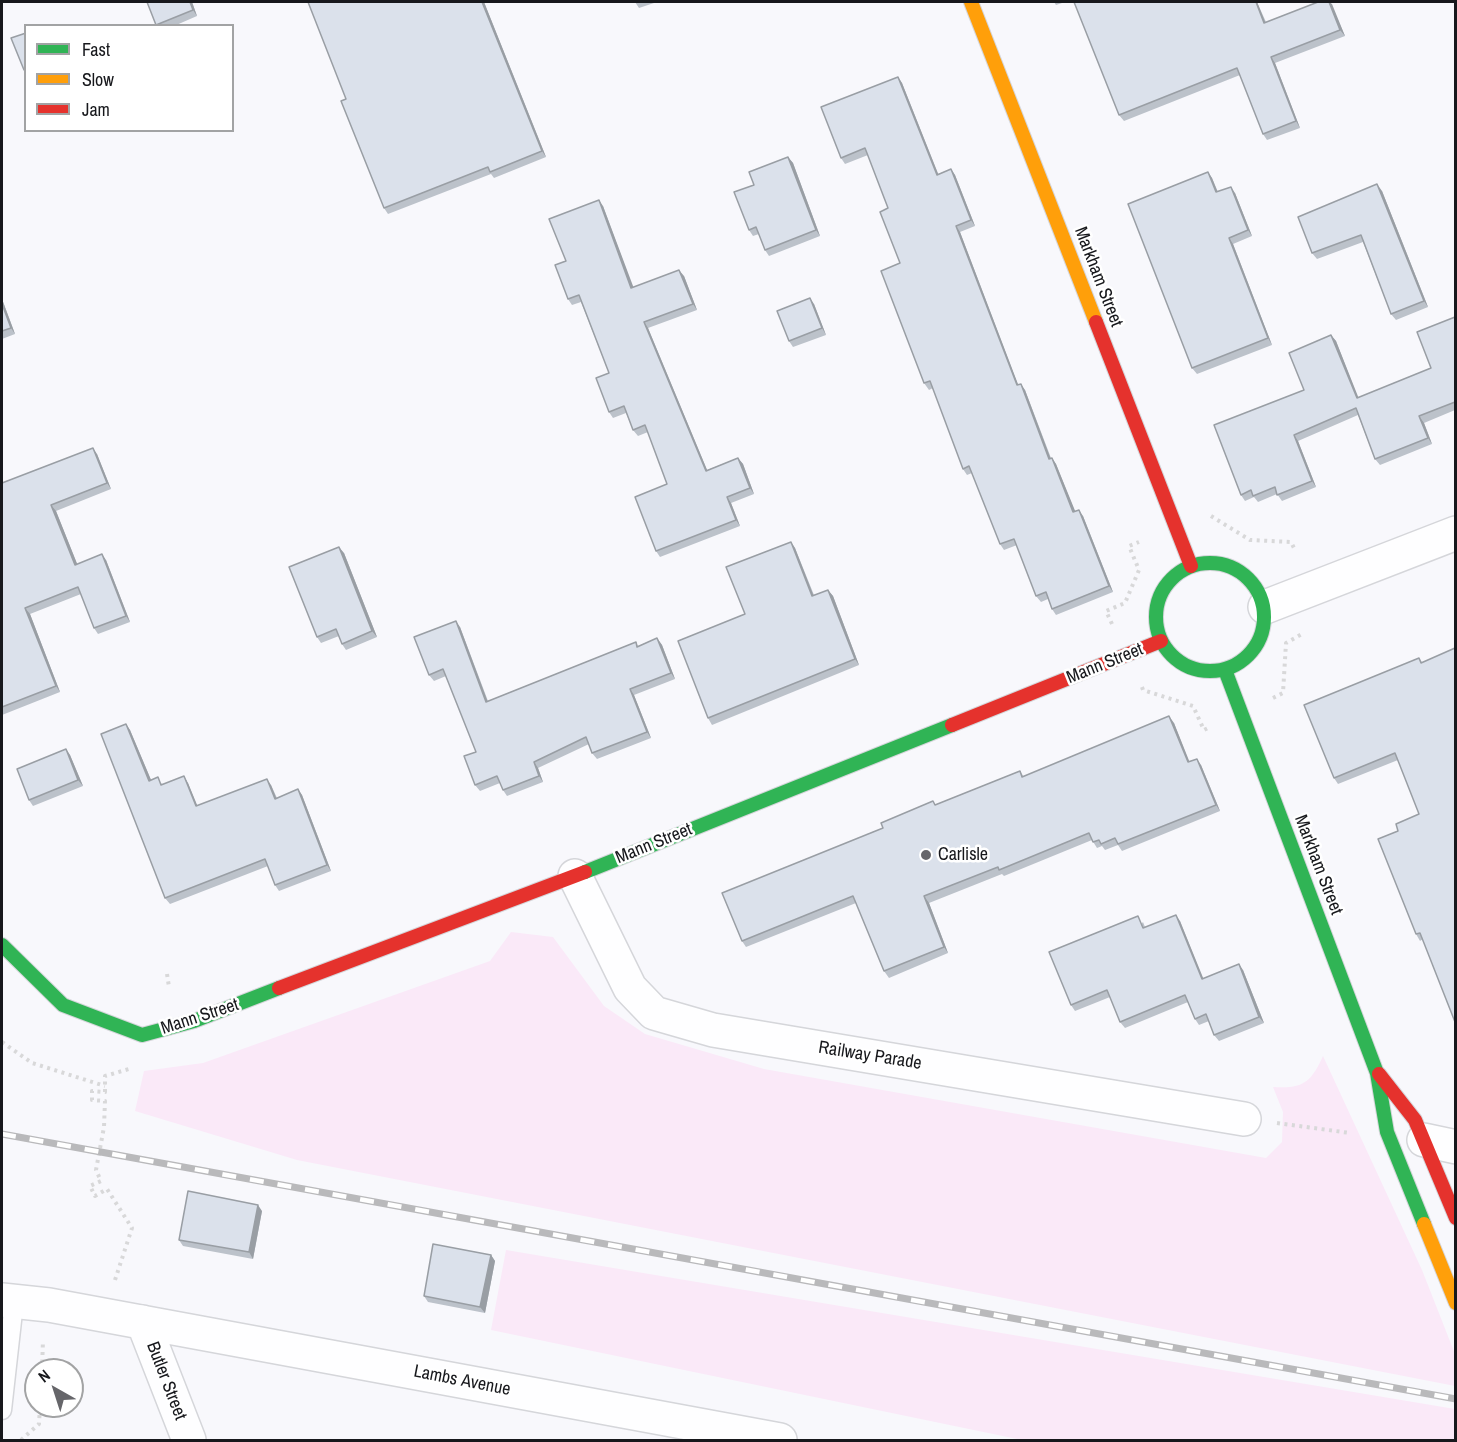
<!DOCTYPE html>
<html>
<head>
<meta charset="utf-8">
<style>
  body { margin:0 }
  #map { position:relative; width:1457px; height:1442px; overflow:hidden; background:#f8f8fc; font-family:"Archivo Narrow",sans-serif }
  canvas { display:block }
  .frame { position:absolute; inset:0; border:3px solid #17181c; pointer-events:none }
  .legend { position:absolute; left:24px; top:24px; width:210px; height:108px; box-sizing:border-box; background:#fff; border:2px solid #a2a3a4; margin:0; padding:8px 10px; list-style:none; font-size:18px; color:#17181c }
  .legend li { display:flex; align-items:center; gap:12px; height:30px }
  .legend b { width:30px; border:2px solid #a2a3a4 }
  .north { position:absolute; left:24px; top:1358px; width:60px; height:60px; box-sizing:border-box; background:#fff; border:2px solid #a2a3a4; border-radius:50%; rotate:321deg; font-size:16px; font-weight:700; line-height:24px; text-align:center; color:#17181c }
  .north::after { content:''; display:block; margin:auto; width:21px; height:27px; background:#66666a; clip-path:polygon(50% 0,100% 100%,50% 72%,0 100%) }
</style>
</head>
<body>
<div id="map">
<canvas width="1457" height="1442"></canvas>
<div class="frame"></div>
<ul class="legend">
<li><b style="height:8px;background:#30b455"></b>Fast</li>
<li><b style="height:8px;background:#ff9f0a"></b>Slow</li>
<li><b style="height:8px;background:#e5322d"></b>Jam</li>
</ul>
<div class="north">N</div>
</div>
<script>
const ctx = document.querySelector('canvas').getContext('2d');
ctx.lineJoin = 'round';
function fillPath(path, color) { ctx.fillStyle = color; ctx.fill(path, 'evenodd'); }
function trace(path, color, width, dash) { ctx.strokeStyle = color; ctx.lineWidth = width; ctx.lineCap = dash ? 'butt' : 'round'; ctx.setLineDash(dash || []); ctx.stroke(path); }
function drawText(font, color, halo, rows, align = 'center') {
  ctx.font = font + ' "Archivo Narrow",sans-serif'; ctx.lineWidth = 5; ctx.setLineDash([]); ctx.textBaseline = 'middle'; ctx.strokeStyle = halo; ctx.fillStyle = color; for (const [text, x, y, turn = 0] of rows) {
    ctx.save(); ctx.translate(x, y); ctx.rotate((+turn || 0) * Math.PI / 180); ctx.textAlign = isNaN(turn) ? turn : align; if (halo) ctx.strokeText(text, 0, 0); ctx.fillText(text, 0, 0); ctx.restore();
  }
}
const green = new Path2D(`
  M511 932 553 937 604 1006 645 1034 764 1069 1266 1158 1282 1142 1283 1112 1273 1087C1302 1089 1311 1083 1323 1056L1422 1270 1455 1354V1386L297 1160 135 1111 144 1071 203 1063 490 961Z
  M506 1250 1455 1409V1440H1022L491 1330Z`);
const path = new Path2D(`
  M1211 516 1250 540 1291 542 1295 550
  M1112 624 1106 611 1125 603 1139 570 1129 546 1139 542
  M1142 687 1143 690 1193 706 1204 730 1210 727
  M1273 698 1283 693 1286 643 1302 634
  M167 974 169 987
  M2 1042 32 1063 105 1086
  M1277 1123 1350 1133
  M115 1280 132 1228 107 1189 95 1196 90 1186 101 1181 96 1170 104 1127 105 1101 92 1100V1091L105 1092V1076L129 1069
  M42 1370 43 1340
  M21 1440 39 1424 40 1406`);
const lane = new Path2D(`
  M2 1410 14 1303`);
const street = new Path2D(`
  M1265 607 1456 533
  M575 876 630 988 654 1013 713 1030 1244 1119
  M1424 1140 1456 1147
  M2 1300 49 1305 780 1440
  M143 1322 189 1440`);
const fast = new Path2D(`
  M1156 617a54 54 0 1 1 108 0a54 54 0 1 1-108 0Z
  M1225 670 1377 1073 1387 1132 1424 1224
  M585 872 952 725
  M2 945 63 1005 142 1035 194 1021 279 988`);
const slow = new Path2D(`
  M971 2 1096 322
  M1424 1224 1456 1303`);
const jam = new Path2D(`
  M1096 322 1191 566
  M952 725 1161 641
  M279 988 585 872
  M1379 1074 1415 1120 1456 1218`);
const rail = new Path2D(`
  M2 1134 1456 1399`);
const wall = new Path2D(`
  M147 2H192L197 16 174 26H157Z
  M484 2 546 157 494 178 491 174 388 214 384 208 346 99Z
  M635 2H657L639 8Z
  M1054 2H1065L1056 5Z
  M1257 2 1266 22 1318 2H1330L1345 36 1275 63 1300 128 1267 140 1263 134 1240 75 1124 121 1119 115Z
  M898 77 902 83 938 174 951 169 955 175 975 226 960 232 1018 385 1025 390 1051 458H1052L1056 464 1075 512 1083 516 1113 592 1056 615 1052 609 1048 599 1041 602 1036 596 1017 545 1004 550 1000 544 972 473 967 475 963 469 933 388 929 390 924 383 888 208 868 155 845 164 841 158Z
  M788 157 793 163 820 236 769 256 765 250 759 234 753 236 749 230 754 185Z
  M1208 172 1212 178 1218 192 1235 193 1252 236 1233 244 1272 345 1197 374 1192 368Z
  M1382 191 1428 307 1396 320 1391 314 1363 242 1317 259 1312 253Z
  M603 206 633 288 684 276 697 310 648 328 707 470 738 458 743 464 754 494 731 503 740 526 660 557 656 551 667 484 648 432 638 436 633 430 626 413 613 418 609 412V373L581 302 572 305 568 299 566 261Z
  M2 299 15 334 2 339Z
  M814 304 826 335 793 347 789 341Z
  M1455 317V410L1424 423 1432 444 1380 465 1375 459 1358 415 1298 441 1316 487 1282 501 1277 494 1258 502 1254 497 1245 501 1241 495 1304 390 1331 335 1336 341 1358 398 1431 368Z
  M97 454 111 489 56 511 77 564 106 560 130 622 98 634 94 628 81 594 30 614 60 692 2 715V483Z
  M791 542 795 548 814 595 828 590 833 596 859 665 712 725 708 718 745 614Z
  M344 553 377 637 346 650 342 644 339 636 321 643 317 637Z
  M460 627 488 701 636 642 638 646 657 638 662 645 675 679 634 695 651 738 597 759 592 753 589 744 538 768 543 782 507 796 503 790 500 783 480 791 475 785 476 752 446 676 434 681 429 675Z
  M1419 658 1422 662 1423 939 1420 941 1416 934 1398 831 1419 814 1398 760 1338 784 1334 778Z
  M1174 723 1189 762 1201 765 1220 811 1122 851 1118 845 1105 850 1102 846 1097 848 1092 840 1004 876 1002 874 929 903 948 953 889 978 884 971 856 903 746 947 742 941 883 828 933 801 935 805 1020 771 1024 777Z
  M126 724 130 730 151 780 163 784 188 783 197 806 271 785 277 798 298 789 302 795 331 871 279 891 275 885 268 866 170 904 165 898Z
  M66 749 70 755 83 786 33 806 29 800Z
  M1180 921 1203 979 1243 970 1264 1023 1219 1041 1214 1035 1209 1021 1199 1025 1195 1019 1188 1002 1125 1028 1120 1022 1110 997 1075 1011 1071 1005 1143 922 1145 927Z
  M262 1211 253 1259 183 1246 179 1240Z
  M491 1255 495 1261 485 1313 428 1302 424 1296Z`);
const shadedWall = new Path2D(`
  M190 2H192L197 16 193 10Z
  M482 2H484L546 157 542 151Z
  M1256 2H1257L1268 29 1264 23Z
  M1329 2 1332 4 1345 36 1340 30Z
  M1271 57 1275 63 1300 128 1296 121Z
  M898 77 902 83 941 181 937 175Z
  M788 157 793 163 820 236 816 230Z
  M951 169 955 175 975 226 971 220Z
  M1208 172 1212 178 1220 198 1216 192Z
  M1377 184 1382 191 1428 307 1424 301Z
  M1231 187 1235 193 1252 236 1248 230Z
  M599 200 603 206 636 294 631 288Z
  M956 226 960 232 1021 392 1017 385Z
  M1229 238 1233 244 1272 345 1268 338Z
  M679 270 684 276 697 310 693 304Z
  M810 298 814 304 826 335 822 328Z
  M2 299 15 334 11 328 2 304Z
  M644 322 648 328 710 477 706 471Z
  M1331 335 1336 341 1361 404 1357 398Z
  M1021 384 1025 390 1053 465 1049 459Z
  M1419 416 1424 423 1432 444 1428 438Z
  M1294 435 1298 441 1316 487 1312 481Z
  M93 448 97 454 111 489 107 483Z
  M738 458 743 464 754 494 750 488Z
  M1052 458 1056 464 1078 518 1073 512Z
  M727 497 731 503 740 526 736 520Z
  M51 505 56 511 80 571 75 565Z
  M1079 510 1083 516 1113 592 1109 586Z
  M791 542 795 548 816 602 812 596Z
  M339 547 344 553 377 637 372 631Z
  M102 554 106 560 130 622 126 616Z
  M828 590 833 596 859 665 855 659Z
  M25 608 30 614 60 692 56 686Z
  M456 621 460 627 490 708 486 702Z
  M657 638 662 645 675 679 671 673Z
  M630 689 634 695 651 738 647 732Z
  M1169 716 1174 723 1192 768 1188 762Z
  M126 724 130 730 154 787 149 781Z
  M66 749 70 755 83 786 78 780Z
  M1197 759 1201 765 1220 811 1216 805Z
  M534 762 538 768 543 782 539 776Z
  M184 776 188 783 200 812 196 806Z
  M267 779 271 785 279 805 275 799Z
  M298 789 302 795 331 871 327 865Z
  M924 896 929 903 948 953 944 947Z
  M1176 915 1180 921 1206 985 1202 979Z
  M1239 964 1243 970 1264 1023 1259 1017Z
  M258 1205 262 1211 253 1259 249 1252Z
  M491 1255 495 1261 485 1313 480 1307Z`);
const building = new Path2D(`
  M147 2H190L193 10 156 25Z
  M308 2H482L542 151 490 172 488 167 384 208 341 101 346 99Z
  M1074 2H1256L1264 23 1318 2H1329L1340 30 1271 57 1296 121 1263 134 1237 68 1119 115Z
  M26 33V69L24 70 11 38Z
  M898 77 937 175 951 169 971 220 956 226 1017 385 1021 384 1049 459 1052 458 1073 512 1079 510 1109 586 1052 609 1046 592 1036 596 1014 539 1000 544 969 466 963 469 930 381 924 383 881 271 900 263 880 212 888 208 865 148 841 158 821 107Z
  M788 157 816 230 765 250 756 227 749 230 734 192 754 185 749 172Z
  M1208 172 1216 192 1231 187 1248 230 1229 238 1268 338 1192 368 1128 204Z
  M1377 184 1424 301 1391 314 1361 235 1312 253 1298 217Z
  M599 200 631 288 679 270 693 304 644 322 706 471 738 458 750 488 727 497 736 520 656 551 635 497 667 484 645 425 633 430 624 406 609 412 596 378 609 373 579 295 568 299 555 265 566 261 549 219Z
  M810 298 822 328 789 341 777 311Z
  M2 304 11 328 2 331Z
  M1455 317V402L1419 416 1428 438 1375 459 1356 408 1294 435 1312 481 1277 495 1275 487 1253 496 1251 490 1241 495 1214 425 1304 390 1289 353 1331 335 1357 398 1431 368 1417 332Z
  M93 448 107 483 51 505 75 565 102 554 126 616 94 628 78 587 25 608 56 686 2 707V483Z
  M791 542 812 596 828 590 855 659 708 718 678 641 745 614 726 567Z
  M339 547 372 631 342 644 336 629 317 637 289 567Z
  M456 621 486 702 636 642 637 647 657 638 671 673 630 689 647 732 592 753 586 737 534 762 539 776 503 790 497 776 475 785 464 756 476 752 443 669 429 675 414 637Z
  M1455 648V1022L1420 933 1416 934 1378 839 1398 831 1396 824 1419 814 1395 753 1334 778 1304 705 1419 658 1421 663Z
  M1169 716 1188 762 1197 759 1216 805 1118 844 1115 838 1101 844 1099 840 1093 842 1089 833 999 870 998 867 924 896 944 947 884 971 853 896 742 941 722 893 883 828 881 823 933 801 935 805 1020 771 1022 777Z
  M126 724 149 781 158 777 161 785 184 776 196 806 267 779 275 799 298 789 327 865 275 885 265 859 165 898 101 734Z
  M66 749 78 780 29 800 17 769Z
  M1176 915 1202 979 1239 964 1259 1017 1214 1035 1206 1014 1195 1019 1185 995 1120 1022 1107 990 1071 1005 1049 952 1138 916 1143 928Z
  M188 1191 258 1205 249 1252 179 1240Z
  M433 1244 491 1255 480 1307 424 1296Z`);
const markers = [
  [926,855,6,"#66666a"]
];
const streetNames = [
  ["Markham Street",1098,277,69],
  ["Mann Street",1105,664,-22],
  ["Mann Street",654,844,-22],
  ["Markham Street",1318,865,69],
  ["Mann Street",200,1017,-18],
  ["Railway Parade",870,1056,9],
  ["Butler Street",166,1381,69],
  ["Lambs Avenue",462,1381,11]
];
const poiNames = [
  ["Carlisle",938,855]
];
fillPath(green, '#fae9f8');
trace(lane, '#d5d6da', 21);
trace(street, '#d5d6da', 36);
trace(fast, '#d5d6da', 16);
trace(slow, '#d5d6da', 16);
trace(jam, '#d5d6da', 16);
trace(path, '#d8d8d9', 4, [3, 4.5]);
trace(lane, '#fefeff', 18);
trace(street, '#fefeff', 33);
trace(fast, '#30b455', 14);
trace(slow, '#ff9f0a', 14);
trace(jam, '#e5322d', 14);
trace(rail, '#b9b9bb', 7);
trace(rail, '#fff', 4.5, [14]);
fillPath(wall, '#bcc2ca');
fillPath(shadedWall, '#999ea4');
fillPath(building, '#dbe1eb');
trace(building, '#999ea4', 1.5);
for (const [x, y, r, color] of markers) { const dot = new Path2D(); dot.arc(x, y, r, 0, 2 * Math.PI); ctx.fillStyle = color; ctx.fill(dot); trace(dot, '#fff', 2); }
drawText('18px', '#17181c', '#fff', streetNames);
drawText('18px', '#17181c', '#fff', poiNames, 'left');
</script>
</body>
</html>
